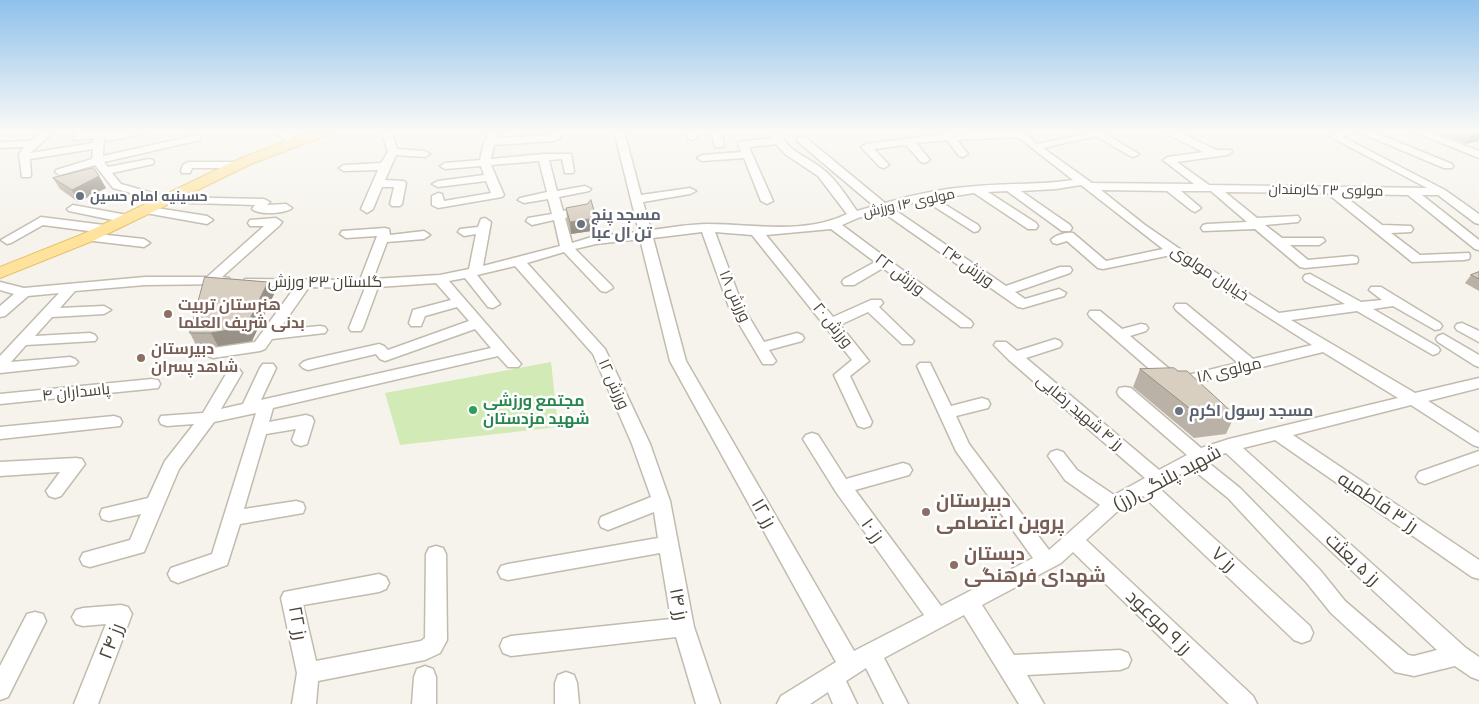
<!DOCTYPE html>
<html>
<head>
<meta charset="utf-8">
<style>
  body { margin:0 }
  canvas { display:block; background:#f6f3ec }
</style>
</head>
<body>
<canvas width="1479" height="704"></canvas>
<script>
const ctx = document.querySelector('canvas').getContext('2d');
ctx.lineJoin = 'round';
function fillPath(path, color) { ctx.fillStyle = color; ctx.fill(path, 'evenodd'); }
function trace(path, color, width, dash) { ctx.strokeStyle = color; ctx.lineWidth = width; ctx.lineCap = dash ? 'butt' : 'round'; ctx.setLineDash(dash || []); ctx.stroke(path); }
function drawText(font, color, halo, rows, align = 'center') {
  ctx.font = font + ' "Exo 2",Cairo,sans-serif'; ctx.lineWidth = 5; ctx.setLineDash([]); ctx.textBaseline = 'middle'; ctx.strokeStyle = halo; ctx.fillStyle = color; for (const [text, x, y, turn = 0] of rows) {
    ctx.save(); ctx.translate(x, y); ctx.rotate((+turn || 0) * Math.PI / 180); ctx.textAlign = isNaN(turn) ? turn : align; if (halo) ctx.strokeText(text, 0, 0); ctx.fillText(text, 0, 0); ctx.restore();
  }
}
const green = new Path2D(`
  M551 362 558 427 400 445 385 393Z`);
const minor = new Path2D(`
  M44 131H55L30 153 93 143 94 138 74 140V131H82L83 134 102 131H147L145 133 109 141 105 140 104 137 103 156 196 135 200 136V140L104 162 108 167 149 159 153 160 154 162 153 164 112 173 121 184 167 197 264 199 270 202 267 205 286 204 292 208C285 214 259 215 252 209L255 205 162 202 113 188 95 165 60 175 55 172 56 170 92 159 93 149 30 159 31 175 30 177H22L19 154 24 147 0 148V142L30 141Z
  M275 131H286L298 142 297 144H289Z
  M381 131H391L397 149 425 151 430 154 425 157 396 155 385 180 404 181 406 183 402 204 400 206H392L390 204 394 187H382L373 209 367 213 361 209 378 170 344 171 339 168 344 165 381 163 388 152Z
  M486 131H496L498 136 497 138 550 135 549 131H559L560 138 555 141 494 145 491 159 543 154H571L574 171 573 173H565L562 159 549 160 557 191 585 186 591 189 589 191 559 197 563 211 568 210 574 214 572 217 565 218 572 243 595 236 639 232 614 131H624L641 195 690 188 696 191 690 194 643 202 651 230C669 228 689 224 708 224 754 224 804 235 847 214L818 176 785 154 776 144 749 147 773 201 767 204 761 201 744 158 702 161 697 158 702 155 741 152 738 144 739 142 773 138 770 131H780C789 155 808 155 825 171 838 182 847 197 857 211L874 206 797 141V137H805L885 203C915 194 946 188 977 186 1009 183 1041 185 1073 180L1018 137 957 140 968 154 963 157 959 156 947 140 916 143 930 160 925 163 921 162 906 145 874 149 889 165 884 168 880 167 861 147 866 144 943 134 942 131H950L953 134 1023 131 1037 144 1101 131 1139 154 1134 157 1130 156 1096 136 1043 148 1092 183 1194 184 1163 160 1168 157 1203 152 1169 135V131H1177L1216 150H1231L1232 152 1227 155 1177 162 1209 185 1427 188 1329 136 1342 131H1371L1452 164 1453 166 1452 168H1444L1358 132 1343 137 1445 190 1479 214V224L1475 223 1438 195H1422L1479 240V250L1475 249 1408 195 1342 194 1382 225 1411 226 1413 229 1411 232 1391 233 1420 255 1469 253 1470 256 1469 259 1464 260 1412 262 1327 193 1225 192 1257 218 1298 216 1300 219 1298 222 1265 225 1282 238H1323L1325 241 1319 245H1290L1308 260 1352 256 1357 257 1358 260 1357 263 1305 268 1300 267 1255 229 1203 231 1201 228 1203 225 1207 224 1247 222 1211 191H1181L1201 208 1195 212 1191 210 1167 191 1101 190 1145 225 1193 258 1279 313 1345 304 1305 281 1303 278 1305 275 1310 274 1361 302 1382 300 1369 290 1371 287H1381L1440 323 1442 326 1440 329 1435 330 1393 306 1373 309 1438 347 1440 350 1438 353 1433 355 1357 311 1291 320 1415 393 1479 378V388L1428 401 1479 433V447L1473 445 1411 405 1293 435 1479 560V579L1472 577 1275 440 1243 448 1466 648 1479 657V680L1471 677 1455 666 1414 676 1395 672 1331 613 1306 582 1228 498 1191 468 1158 487 1310 626 1313 633 1310 640 1302 643 1294 640 1143 496 1120 509 1086 540 1253 696 1257 704H1229L1073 552 1061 563 982 605 1014 655 1120 650 1128 653 1131 660 1128 667 1120 670 1027 675 1044 704H1019L964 615 884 658 908 704H884L866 668 846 681 857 704H833L828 692 810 704H777L781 696 836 662 670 361 640 239 596 244 575 249 611 285 613 288 606 292 601 291 564 252 527 263 605 349 650 444 670 501 694 627 720 704H696L676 637 511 656 503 653 500 646 503 639 511 636 671 619 660 553 508 580 501 578 498 572 501 566 508 564 658 538 654 512 608 530 601 527 599 522 601 517 651 497 632 444 593 354 515 266 477 275 500 304 493 308 488 307 465 278 449 281 521 364 518 367H508L498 356 273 408 269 422 306 415 312 417 314 421 307 444 301 446 295 444 292 440 296 429 266 434 244 509 296 501 303 503 305 508 303 513 240 524 227 565 178 583 171 580 168 574 171 568 212 554 256 413 214 422 179 469 144 552 90 567 83 565 80 559 83 553 130 540 141 514 109 521 102 519 100 514 102 509 148 498 165 461 194 424 167 426 161 424 159 420 161 416 203 413 229 369H239L242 373 221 409 243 404 260 368 263 364H273L276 368 261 400 491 348 475 329 385 361 380 359 376 354 308 370 303 368 300 365 303 362 308 360 379 344 384 346 388 350 469 321 457 307 425 316 421 326H411L409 323 413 310 451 300 436 283 378 287 363 328 361 331H351L349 328 365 288 309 287 279 330 320 326 325 327 327 330 325 333 272 339 265 349 260 351 213 358 208 356 205 353 208 350 213 348 255 342 295 287 250 286 243 282 245 279 360 280 377 236 346 238 340 234 342 231 385 228 389 229 390 235 424 231 430 235 424 239 387 242 373 279 440 275 469 269 476 234 464 236 458 232 460 229 478 227 481 219 485 218 491 222 483 266 560 246 554 220 532 225 526 221 528 218 552 214 548 199 524 203 518 200 520 198 547 192 539 161 491 165 504 195 502 197 438 208 432 205V196L438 193 442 194 444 201 491 193 486 181 438 187 432 184 438 181 484 175 481 166 445 169 440 166 445 163 480 160 484 142 488 136ZM1081 185 1163 249 1106 261 1073 233C1067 232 1055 235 1051 240L1053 243 1057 244 1067 241 1098 268 1103 269 1171 255 1312 345 1253 359 1186 304H1176L1174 307 1176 310 1238 363 1179 377 1130 336 1146 331 1148 328 1146 325 1141 324 1122 329 1100 311H1090L1088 314 1090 317 1170 387 1176 388 1323 352 1398 398 1229 439 1201 448 1131 388 1125 387 1119 388 1117 392 1119 396 1187 455 1159 470 1026 358 1060 347 1062 344 1060 341 1055 339 1017 351 1006 342H996L994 345 1009 360 1145 478 1114 495 1077 470 1063 452 1057 450 1051 452 1048 456 1065 480 1100 505 1049 550 969 444 956 416 988 408 990 404 988 400 982 398 951 406 930 363H920L917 366 956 451 1033 558 941 606 855 490 909 475 912 470 909 465 903 463 846 479 818 435 812 433 806 435 803 439 836 492 924 615 854 651 686 361 653 238 702 232 729 307 763 364H773L776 361 769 350 802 341 804 338 802 335 797 333 764 342 743 307 715 232 752 235 852 360 834 375 856 422 858 426 864 428 870 426 872 422 850 376 869 361 840 325 868 312 902 344H912L914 341 879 307 883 303 881 300H871L833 317 766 235 831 229 875 262 844 279 842 282 844 285H854L883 268 961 327H971L973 324 971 321 842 225 858 218 881 211 1018 307 1023 308 1064 296 1066 293 1059 289 1025 299 1015 292 1070 273 1072 270 1070 267H1060L1006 286 892 208 924 200 974 232 978 231 980 228 978 225 936 199 974 193 1028 229H1036L1038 226 1036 223 988 192 1007 191 1062 231H1070L1072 228 1070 225 1021 191 1056 189ZM1226 453 1437 650 1414 656 1408 655 1345 601 1320 570 1240 488 1205 460Z
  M684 131H694L698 137 693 140 689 139Z
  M711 131H721L724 145 723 147H715Z
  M1412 131H1426L1479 151V158Z
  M188 162H236L241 165 236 168H192L190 173H182L181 171 183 165Z
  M73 205 127 215 133 219 127 223 69 211 67 209Z
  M144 206 207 216 213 220 207 224 140 212 138 210Z
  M41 217 104 225 110 229 104 233 43 225 11 243 7 244 1 240Z
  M276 218 282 222 280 225 222 277 229 278 231 281 229 284 145 285 75 291 60 308 104 306 111 310 104 314 52 317 35 336 90 333 95 335 97 338 95 341 26 345 11 362 70 357 75 359 78 362 75 365 0 373V356L59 293 28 296 5 316 0 317V306L14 294 0 290V282L24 288 145 277H207L264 226H250L248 223 250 220Z
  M89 233 144 239 150 243 144 247 85 240 83 237Z
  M1462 323 1479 331V342L1457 330 1455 327 1457 324Z
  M1443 334 1479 355V367L1474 365 1438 342 1436 339 1438 336Z
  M152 379 158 380 160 384 158 388 0 404V394Z
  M114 416 120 418 122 422 120 426 0 439V427Z
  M1479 451V464L1425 484 1419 482 1416 477 1419 472Z
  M76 458 82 459 85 464 61 496 55 498 49 496 46 491 60 472 0 476V462Z
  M436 546 443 548 446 554 447 640 440 653 425 660 318 681 316 704H292L297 673 281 598 284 592 379 574 386 577 389 583 386 589 379 592 303 605 316 661 421 641 425 638 426 554 429 548Z
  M121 605 128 607 132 614 98 704H74L106 624 83 626 76 624 72 617 76 610 83 608Z
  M35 612 43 614 46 621 8 697 0 700V666L27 614Z
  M425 666 433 669 436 677V704H412L414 677 417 669Z
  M566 672 574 675 577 683 579 704H555V683L558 675Z`);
const major = new Path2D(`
  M313 131H332L330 134 251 164 95 240 0 278V267L83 234 241 158Z`);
const wall = new Path2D(`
  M1431 131H1479L1466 144Z
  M53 178 106 188 78 202 60 189Z
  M566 208 598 230 571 234 567 220Z
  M1479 272V291L1465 283 1471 275Z
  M268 282 274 294 252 341 218 346 197 347 190 333Z
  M1140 369 1235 415 1226 434 1194 438 1133 387Z`);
const shadedWall = new Path2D(`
  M1479 132V141L1466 144 1472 133Z
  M99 176 106 188 78 202 72 190Z
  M596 218 598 230 571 234 570 222Z
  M268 282 274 294 252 341 218 346 211 333Z`);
const building = new Path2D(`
  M1467 131H1479V132L1472 133Z
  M94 168 99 176 72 190 53 178Z
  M591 200 596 218 570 222 566 208 587 204Z
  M1479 272V279L1471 275Z
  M205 277 268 282 246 327 211 333H190Z
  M1174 368 1178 371H1187L1235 415 1203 419 1140 369Z`);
const markers = [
  [80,196,5,"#6b7280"],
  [581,224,5,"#6b7280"],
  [168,314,5,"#8d6e63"],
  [141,358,5,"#8d6e63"],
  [473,410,5,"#2e9e5b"],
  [1179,411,5,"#6b7280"],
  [926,512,5,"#8d6e63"],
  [954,565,5,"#8d6e63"]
];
const farStreetnames = [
  ["مولوی ۲۳ کارمندان",1326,190,1],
  ["مولوی ۱۴ ورزش",909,203,-12]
];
const farWorshipnames = [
  ["حسینیه امام حسین",90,196]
];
const worshipNames = [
  ["مسجد پنج",591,215],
  ["تن ال عبا",591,233],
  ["مسجد رسول اکرم",1189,411]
];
const streetNames = [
  ["ورزش ۲۴",968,266,35],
  ["خیابان مولوی",1210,273,33],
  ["ورزش ۲۲",900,274,37],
  ["گلستان ۴۳ ورزش",325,282],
  ["ورزش ۱۸",735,296,66],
  ["ورزش ۲۰",833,325,51],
  ["مولوی ۱۸",1229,370,-13],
  ["ورزش ۱۲",614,384,66],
  ["پاسداران ۴",76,392,-6],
  ["رز ۴ شهید رضایی",1080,412,40]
];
const educationNames = [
  ["هنرستان تربیت",178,305],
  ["بدنی شریف العلما",178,323],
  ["دبیرستان",151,349],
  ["شاهد پسران",151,367]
];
const leisureNames = [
  ["مجتمع ورزشی",483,401],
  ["شهید مزدستان",483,419]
];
const nearStreetnames = [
  ["شهید پلنگی(رز)",1167,478,-28],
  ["رز ۳ فاطمیه",1378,502,34],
  ["رز ۱۲",764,513,60],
  ["رز ۱۰",873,530,54],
  ["رز ۷",1224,559,43],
  ["رز ۵ بعثت",1353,559,43],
  ["رز ۱۴",679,604,79],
  ["رز ۹ موعود",1159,622,44],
  ["رز ۲۲",298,623,80],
  ["رز ۲۴",111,641,-69]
];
const nearEducationnames = [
  ["دبیرستان",936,501],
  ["پروین اعتصامی",936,523],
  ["دبستان",964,554],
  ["شهدای فرهنگی",964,576]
];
fillPath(green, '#d2eab5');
trace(minor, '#c2bbae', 3);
trace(major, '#e6c16a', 2);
fillPath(minor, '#fff');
fillPath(major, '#ffe39c');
fillPath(wall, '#bab2a6');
fillPath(shadedWall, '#979187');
fillPath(building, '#d8cfc1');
trace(building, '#979187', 1);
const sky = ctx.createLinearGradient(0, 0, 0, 230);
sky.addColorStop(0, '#8fc1ec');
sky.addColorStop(0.57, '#fbfaf6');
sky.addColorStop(1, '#fbfaf600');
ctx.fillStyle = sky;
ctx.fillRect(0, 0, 1479, 230);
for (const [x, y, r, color] of markers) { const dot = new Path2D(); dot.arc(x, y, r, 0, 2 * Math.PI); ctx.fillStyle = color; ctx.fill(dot); trace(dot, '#fff', 2); }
drawText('14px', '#4b4439', '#fff', farStreetnames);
drawText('bold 14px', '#5b616d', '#fff', farWorshipnames, 'left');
drawText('bold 16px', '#5b616d', '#fff', worshipNames, 'left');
drawText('16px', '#4b4439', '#fff', streetNames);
drawText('bold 16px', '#785e54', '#fff', educationNames, 'left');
drawText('bold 16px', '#27864d', '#fff', leisureNames, 'left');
drawText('19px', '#4b4439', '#fff', nearStreetnames);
drawText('bold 19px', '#785e54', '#fff', nearEducationnames, 'left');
</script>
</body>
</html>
